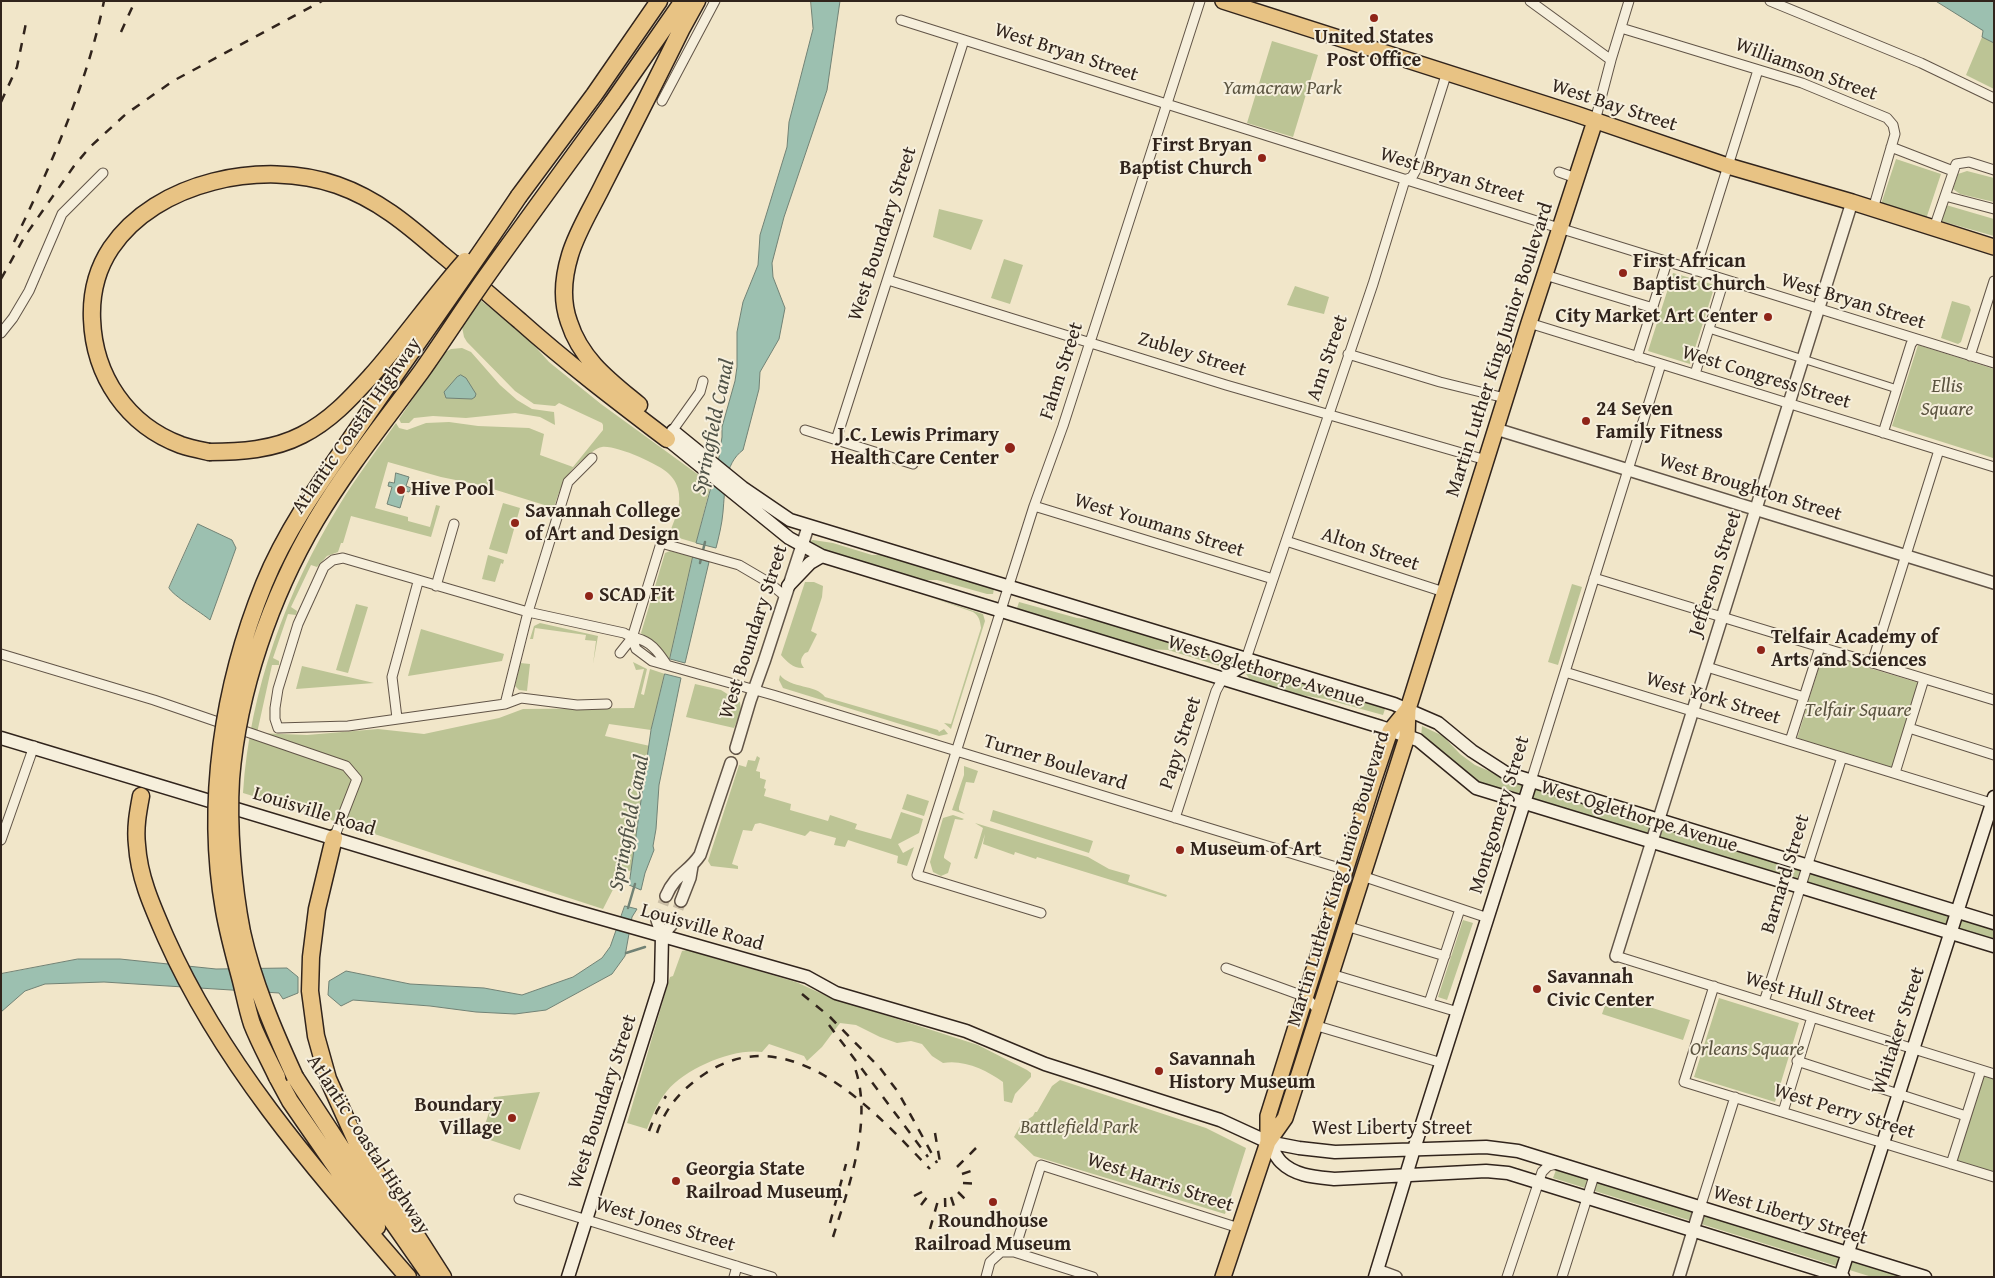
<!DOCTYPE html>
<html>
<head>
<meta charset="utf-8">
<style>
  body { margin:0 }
  #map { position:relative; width:1995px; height:1278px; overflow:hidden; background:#f1e6c9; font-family:"Gentium Book Plus",serif }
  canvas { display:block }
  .frame { position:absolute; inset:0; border:2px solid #31241c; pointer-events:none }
</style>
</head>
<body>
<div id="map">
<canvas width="1995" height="1278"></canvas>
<div class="frame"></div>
</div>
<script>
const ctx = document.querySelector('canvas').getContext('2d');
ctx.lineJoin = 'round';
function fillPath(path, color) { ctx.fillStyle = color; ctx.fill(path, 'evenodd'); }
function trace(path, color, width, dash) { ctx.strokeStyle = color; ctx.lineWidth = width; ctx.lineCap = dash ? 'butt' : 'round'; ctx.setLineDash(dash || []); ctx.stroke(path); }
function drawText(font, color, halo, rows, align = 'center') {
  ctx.font = font + ' "Gentium Book Plus",serif'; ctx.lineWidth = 4; ctx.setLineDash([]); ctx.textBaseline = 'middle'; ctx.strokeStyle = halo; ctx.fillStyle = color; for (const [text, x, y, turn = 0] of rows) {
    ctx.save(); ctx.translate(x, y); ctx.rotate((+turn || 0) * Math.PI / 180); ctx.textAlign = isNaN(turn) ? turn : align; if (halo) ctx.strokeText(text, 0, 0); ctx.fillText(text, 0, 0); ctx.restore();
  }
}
const green = new Path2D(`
  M1982 37 1994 43V89L1966 75Z
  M1272 41 1318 55 1293 137 1247 123Z
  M1896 159 1941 174 1926 219 1881 204Z
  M1967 171 1994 178V202L1960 194 1953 189 1958 174Z
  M1946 205 1994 219V236L1941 221Z
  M939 209 983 220 971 250 933 237Z
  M1004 259 1023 265 1010 304 991 298Z
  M1673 273 1715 285 1690 364 1648 351Z
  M1295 286 1329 297 1324 314 1287 305Z
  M480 300 521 331 549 362 601 404 711 484 696 543 669 535C673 523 681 507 679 494 678 486 675 480 669 474 659 464 616 445 602 447 596 448 590 454 586 457 566 472 561 485 554 508L480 485 441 477 388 462 375 508 408 517V521L430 527 436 505 440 506 431 537 351 516 343 543H341L338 552 327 556 317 567 311 565 291 607 297 611 296 615 288 614 273 658 279 661V665H272L257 733 307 735 378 729 424 734 499 718 523 709 634 708 644 669 636 670 633 662 647 669 641 694 644 695 650 669 665 674 651 730 609 724 605 736 650 746 638 817 632 870 626 872 623 870 603 909C482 870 364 829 243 793 250 689 286 592 340 504 357 476 377 450 396 423L399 428 407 430 426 423 449 422 478 426 529 428 544 434 540 455 573 467 603 430V425L602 423 559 403 555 406 534 404 515 391 467 342 464 337 462 327Z
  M1952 301 1969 306 1971 310 1961 342 1958 344 1941 338Z
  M1918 345 1994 369 1993 458 1892 426Z
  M462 348 471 352 500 385 517 400 532 409 554 412 555 425 540 417 515 413 466 418 433 416 414 418 409 423H401L399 419 444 353 451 349Z
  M503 503 520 508 507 554 489 549Z
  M813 540 833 543 872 555H890L988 584 994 589 993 594H987L937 580H921L819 548 810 541Z
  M670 551 693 557 670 659C664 655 643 637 641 633L665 553Z
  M488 555 504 560 503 564 501 563 495 582 482 579Z
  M805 582H814L823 586 822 597 811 631 817 634 808 652 805 653C801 658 799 662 804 668 794 669 787 662 781 655Z
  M1572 584 1582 587 1558 665 1548 662Z
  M930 597 983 614 985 621 951 729 944 723 951 724 981 628C980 620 979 616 973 612Z
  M1019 602 1077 618 1100 620 1227 658 1234 665 1223 667 1168 650 1143 649 1024 612 1017 608Z
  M356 604 368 607 348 673 336 670Z
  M540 623 598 636 593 664 596 641 585 640 586 635 535 628 533 639H530L534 626Z
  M421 629 504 654 502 661 408 676Z
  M1823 654 1919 683 1894 768 1797 739Z
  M520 663 530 664 527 691 519 690 515 686Z
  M302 666 374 683 296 689Z
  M1261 669 1381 706 1385 709 1383 715 1325 699 1277 691 1251 681 1246 674Z
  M780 675C791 689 816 684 825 697L938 730 939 732 944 729 948 734 939 736 783 688 779 680Z
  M695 684 721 690 740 702 741 711 734 728 686 717Z
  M1422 726 1443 736 1460 754 1475 765 1508 779 1994 924V948L1489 789 1468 778 1421 737Z
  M757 756 760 758 756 771 760 772V778L766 780 764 788 766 789 764 796 791 804 790 810 828 821 830 815 857 824 855 829 891 839 901 812 923 819 919 833 898 844 903 853 914 847 907 866 897 863 898 856 848 840 845 847 834 845 836 838 810 831 805 836 760 823 755 824 752 831 743 830 732 864 738 866V869L711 866 708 861 739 765 746 767 748 760 755 761Z
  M964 766 978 771 974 783 966 782 959 807V810L965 814 952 810 964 775Z
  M907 794 929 801 924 816 902 809Z
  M993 810 1093 841 1089 853 990 821Z
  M953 815 964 819 962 820 955 819 944 856V858L951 863 948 873 941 876 933 872 930 862 943 818Z
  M975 823 1088 857 1109 869 1130 875 1128 882 1167 895 1166 897 1037 857 1036 859 1015 852 1014 855 983 844 985 834 977 859 974 858 983 828Z
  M1463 920 1473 923 1447 1000 1438 997Z
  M687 950 796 982 829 997 978 1045 1027 1070 1031 1073V1077L1015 1094 1012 1103 1004 1101 1003 1082C987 1070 963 1059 943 1063L932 1056 922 1044 911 1041 897 1043 880 1037 856 1025 840 1023 822 1047 807 1061 804 1056 769 1044 762 1052C733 1048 686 1068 667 1091 658 1102 652 1116 647 1129L627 1123 670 977 673 976 682 951Z
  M1609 994 1690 1020 1683 1040 1602 1014Z
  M1719 998 1799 1023 1775 1102 1694 1077Z
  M1983 1076 1994 1079V1173L1957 1161Z
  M1060 1080 1206 1128 1246 1148 1225 1214 1034 1156 1014 1137 1022 1123 1033 1116 1035 1112H1037L1052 1086Z
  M540 1092 520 1150 481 1137 494 1097Z
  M1556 1170 1903 1277H1872L1553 1178Z`);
const water = new Path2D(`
  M811 1H840L827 90 784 217 772 263 773 277 785 308 779 339 760 372 759 389 743 450C724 464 725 491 723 512 722 524 719 536 716 548L696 543 719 457 722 437V427L735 381 737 367V332L743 302 758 265 760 235 787 147 789 122 813 29Z
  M1936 1H1994V43L1982 37 1983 31Z
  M461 375 466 378 476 394 475 397 472 399 446 398 444 392 457 377Z
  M396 473 409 477 406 486 411 488 409 492 405 491 400 508 387 504 392 487 388 486 389 482 394 483Z
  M198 524 232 540 236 548 210 620C202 613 172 595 169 588Z
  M693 557 709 562 685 663 670 659Z
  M665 674 681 678 659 785 656 829 653 846 654 850 645 873 641 890 629 885 651 730Z
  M625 906 637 909 632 917 625 956 612 974 546 1010 515 1014 476 1012 430 1006 353 1000 341 1006 328 995 329 981 346 971 410 984 484 988 522 995 573 977 602 958 610 947Z
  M78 959H120L216 969 287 968 298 977V993L283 999 279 993 104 982 45 984 25 991 1 1012V974Z`);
const stream = new Path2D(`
  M700 563 705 542
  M628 908 635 884
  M626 953 645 947`);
const tertiaryTunnel = new Path2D(`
  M657 920 666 896
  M672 924 681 901`);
const pedestrian = new Path2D(`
  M1709 329 1897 389`);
const minor = new Path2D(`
  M1530 1 1611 60
  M1770 1 1921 63 1994 98
  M901 20 1543 223 1994 363
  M1621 28 1802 83 1887 118 1893 125 1895 134 1873 209
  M662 101 715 1
  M1595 121 1611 60 1629 1
  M1891 147 1953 171
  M1559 172 1576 178
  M1945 196 1994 209
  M1934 228 1956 164 1969 162 1994 170
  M1695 271 1758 70
  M1545 275 1653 308
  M888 280 1226 385 1486 460
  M1529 323 1994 467
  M1 333 13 318 29 291 62 214 103 173
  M1348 354 1440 382 1505 398
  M1970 356 1994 281
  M1637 357 1667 262
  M1695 374 1724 280
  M805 430 913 464
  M1883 433 1911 344 1915 339
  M670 434 700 392 703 381
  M836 440 964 40
  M592 458 568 482 528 612 505 704 348 726 278 728 275 719V708L278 689 298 624 324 567 333 560 343 558 528 612 624 633C630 637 635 637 642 640 653 644 661 656 667 665
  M1034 506 1273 579
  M1286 541 1444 592
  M1594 578 1994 700
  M436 586 454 524
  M632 638 636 649 652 661 773 695 1346 870
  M620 653 632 638 661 543 739 565 768 582 785 596
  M1 654 154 700 346 766 357 779 334 838
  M1246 659 1373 284 1405 180 1412 177 1416 170 1447 72
  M1872 663 1939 450
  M1707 667 1804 697
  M1565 672 1994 804
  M505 704 521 698 577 705 607 704
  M397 718 392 677 418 582
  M1909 728 1994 755
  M1790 741 1820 647
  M1895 773 1924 679
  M1531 781 1661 364
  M1175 818 1216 691 1223 678
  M1 840 34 746
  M1362 876 1488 918
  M1041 913 917 875 1034 506 1063 426 1200 1
  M1346 926 1445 956
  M1616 956 1994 1074
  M1226 968 1306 997 1319 1011
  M1331 974 1458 1012
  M1714 986 1684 1082 1994 1177
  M1764 1002 1842 757
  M1429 1003 1460 909
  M1314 1025 1442 1063
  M1797 1061 1966 1116
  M1783 1112 1812 1017
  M1951 1164 1981 1070
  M519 1199 772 1277
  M1700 1208 1735 1097
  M1014 1252 1041 1165 1239 1228
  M734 1277 737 1266
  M986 1277 990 1262 1001 1252H1014L1093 1277
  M1507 1277 1542 1172 1548 1166 1557 1164
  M1562 1277 1594 1176`);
const tertiary = new Path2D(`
  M1496 429 1994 583
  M736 748 750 701 764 662 808 527
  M666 896C676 873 688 873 700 855L731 763
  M681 901 690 878 692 866
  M657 920 662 936
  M662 936 672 924
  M1616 956 1852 202
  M1377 1270 1396 1277
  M1679 1277 1700 1208`);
const secondary = new Path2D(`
  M673 431 743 488 790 520 1394 704 1438 723 1472 751 1506 773 1994 923
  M667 439 789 538 822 556 1381 727 1418 740 1476 788 1994 946
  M788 586 810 563 822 556
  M1223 678 1243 665 1246 659
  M1 738 561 907 807 977 836 993 966 1031 1045 1064 1220 1120 1268 1142 1299 1148 1335 1152 1486 1147 1518 1151 1925 1277
  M1268 1142C1272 1148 1276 1157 1281 1162 1295 1176 1315 1177 1334 1179L1486 1171 1508 1173 1843 1277
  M568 1277 661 982 662 936
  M1375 1277 1414 1149 1531 781
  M1840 1277 1994 797`);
const primary = new Path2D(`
  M1223 1 1576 114 1728 166 1852 202 1994 247
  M1268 1142V1116L1372 785 1390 731 1408 709
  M1223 1277 1268 1142 1285 1118 1404 746 1407 737 1408 709 1529 323 1595 121`);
const motorway = new Path2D(`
  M612 103 683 1
  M519 196 594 95 659 1
  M639 405C610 381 581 360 569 322 561 300 563 278 570 255 577 231 593 206 604 183 630 132 656 81 681 30L697 1
  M209 452C200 450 190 448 181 445 127 425 94 376 92 319 91 294 97 269 111 248 156 181 263 159 337 185 377 199 407 224 438 251 466 274 493 298 520 321 567 363 617 401 667 439
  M141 796C138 812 135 828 137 845 139 878 153 908 166 938 223 1066 317 1172 408 1277
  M334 838 317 909 311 957 310 991 316 1036 328 1079 356 1141 443 1277
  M277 1077 290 1101 377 1227
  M295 1077 350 1161 431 1277`);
const rail = new Path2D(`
  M121 32 135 1
  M1 102 17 67 26 23
  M14 242C51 165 87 85 104 1
  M1 279 25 236 74 166 90 147 126 114 173 81 322 1
  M802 994 830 1017 880 1068 898 1092 937 1163
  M829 1025 928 1157
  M649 1131 657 1111 666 1096
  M657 1133C666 1106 683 1088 706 1073 792 1017 876 1113 930 1169
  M935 1133 940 1162
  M957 1167 976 1148
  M962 1174 977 1169
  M963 1183 978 1184
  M958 1192 969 1203
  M914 1196 928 1189
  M951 1197 956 1212
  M945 1198 946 1230
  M921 1205 931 1192
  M830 1223 846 1164
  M930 1229 939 1197
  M833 1237C849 1186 875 1116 853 1063`);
const motorwayBridge = new Path2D(`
  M209 452C240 452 273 450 302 435 330 421 350 399 371 376 404 339 432 298 465 261
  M277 1077C269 1060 259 1042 252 1024 247 1009 244 992 240 977 234 955 228 933 224 910 205 802 223 685 264 584 288 525 327 473 363 421 415 346 468 272 519 196
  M295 1077C274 1031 253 982 242 932 233 886 228 826 231 779 238 691 271 596 316 520 347 468 385 421 421 372 443 341 464 308 486 277 528 218 570 161 612 103`);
const markers = [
  [1374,18,5,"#8f2418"],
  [1262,158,5,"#8f2418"],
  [1623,273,5,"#8f2418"],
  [1768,317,5,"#8f2418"],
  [1586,421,5,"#8f2418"],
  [1010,448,6,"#8f2418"],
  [401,490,5,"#8f2418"],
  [515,523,5,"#8f2418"],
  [589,596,5,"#8f2418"],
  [1761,650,5,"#8f2418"],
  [1180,850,5,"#8f2418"],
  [1537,989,5,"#8f2418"],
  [1159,1071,5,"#8f2418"],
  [512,1118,5,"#8f2418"],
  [676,1181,5,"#8f2418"],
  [993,1202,5,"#8f2418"]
];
const poiNames = [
  ["United States",1374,38,"center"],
  ["Post Office",1374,61,"center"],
  ["First Bryan",1252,146,"right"],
  ["Baptist Church",1252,169,"right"],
  ["First African",1633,262],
  ["Baptist Church",1633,285],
  ["City Market Art Center",1758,317,"right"],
  ["24 Seven",1596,410],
  ["Family Fitness",1596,433],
  ["J.C. Lewis Primary",999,436,"right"],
  ["Health Care Center",999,459,"right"],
  ["Hive Pool",411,490],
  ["Savannah College",525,512],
  ["of Art and Design",525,535],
  ["SCAD Fit",599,596],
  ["Telfair Academy of",1771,638],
  ["Arts and Sciences",1771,661],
  ["Museum of Art",1190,850],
  ["Savannah",1547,978],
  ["Civic Center",1547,1001],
  ["Savannah",1169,1060],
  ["History Museum",1169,1083],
  ["Boundary",502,1106,"right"],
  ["Village",502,1129,"right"],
  ["Georgia State",686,1170],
  ["Railroad Museum",686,1193],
  ["Roundhouse",993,1222,"center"],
  ["Railroad Museum",993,1245,"center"]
];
const streetNames = [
  ["West Bryan Street",1066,53,18],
  ["Williamson Street",1806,70,20],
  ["West Bay Street",1614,106,18],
  ["West Bryan Street",1452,176,17],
  ["West Boundary Street",883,234,-72],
  ["West Bryan Street",1853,302,17],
  ["Martin Luther King Junior Boulevard",1500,350,-72],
  ["Zubley Street",1192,355,17],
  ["Ann Street",1328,358,-71],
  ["Fahm Street",1062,371,-72],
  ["West Congress Street",1766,378,17],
  ["Atlantic Coastal Highway",357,426,-55],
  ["West Broughton Street",1750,488,17],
  ["West Youmans Street",1159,526,17],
  ["Alton Street",1370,550,18],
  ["Jefferson Street",1716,574,-72],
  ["West Boundary Street",754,632,-72],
  ["West Oglethorpe Avenue",1266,672,17],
  ["West York Street",1713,699,17],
  ["Papy Street",1181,743,-72],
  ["Turner Boulevard",1055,763,17],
  ["Louisville Road",314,812,17],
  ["Montgomery Street",1500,815,-73],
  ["West Oglethorpe Avenue",1639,817,17],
  ["Barnard Street",1786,874,-73],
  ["Martin Luther King Junior Boulevard",1339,879,-73],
  ["Louisville Road",702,928,16],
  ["West Hull Street",1810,998,17],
  ["Whitaker Street",1899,1031,-72],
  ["West Boundary Street",603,1102,-72],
  ["West Perry Street",1844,1112,17],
  ["West Liberty Street",1392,1129],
  ["Atlantic Coastal Highway",368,1145,57],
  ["West Harris Street",1160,1183,18],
  ["West Liberty Street",1790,1216,17],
  ["West Jones Street",665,1225,17]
];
const parkNames = [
  ["Yamacraw Park",1282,89],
  ["Ellis",1947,387],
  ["Square",1947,410],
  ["Telfair Square",1858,711],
  ["Orleans Square",1747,1050],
  ["Battlefield Park",1079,1128]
];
const waterNames = [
  ["Springfield Canal",714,427,-78],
  ["Springfield Canal",630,823,-79]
];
fillPath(green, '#bcc495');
fillPath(water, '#9cc0b0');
trace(water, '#718275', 1);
trace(stream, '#718275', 2.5);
trace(tertiaryTunnel, '#cbbfa6', 11, [11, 5.5]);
trace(pedestrian, '#615447', 9);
trace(minor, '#615447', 11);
trace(tertiary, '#615447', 14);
trace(secondary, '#31241c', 15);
trace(primary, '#31241c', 18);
trace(motorway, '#31241c', 19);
trace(pedestrian, '#f6efdc', 7);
trace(minor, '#f6efdc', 9);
trace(tertiary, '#f6efdc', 11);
trace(secondary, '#f6efdc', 12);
trace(primary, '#e8c384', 15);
trace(motorway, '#e8c384', 16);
trace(rail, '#31241c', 2.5, [9, 9]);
trace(motorwayBridge, '#31241c', 19, []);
trace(motorwayBridge, '#e8c384', 16);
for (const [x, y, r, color] of markers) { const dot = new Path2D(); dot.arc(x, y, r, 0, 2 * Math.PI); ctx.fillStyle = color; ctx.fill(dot); trace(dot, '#f6efdc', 2); }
drawText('bold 20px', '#31241c', '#f6efdc', poiNames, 'left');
drawText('20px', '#31241c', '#f6efdc', streetNames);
drawText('italic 20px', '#5b5440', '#f6efdc', parkNames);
drawText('italic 21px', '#515348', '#f6efdc', waterNames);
</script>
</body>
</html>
